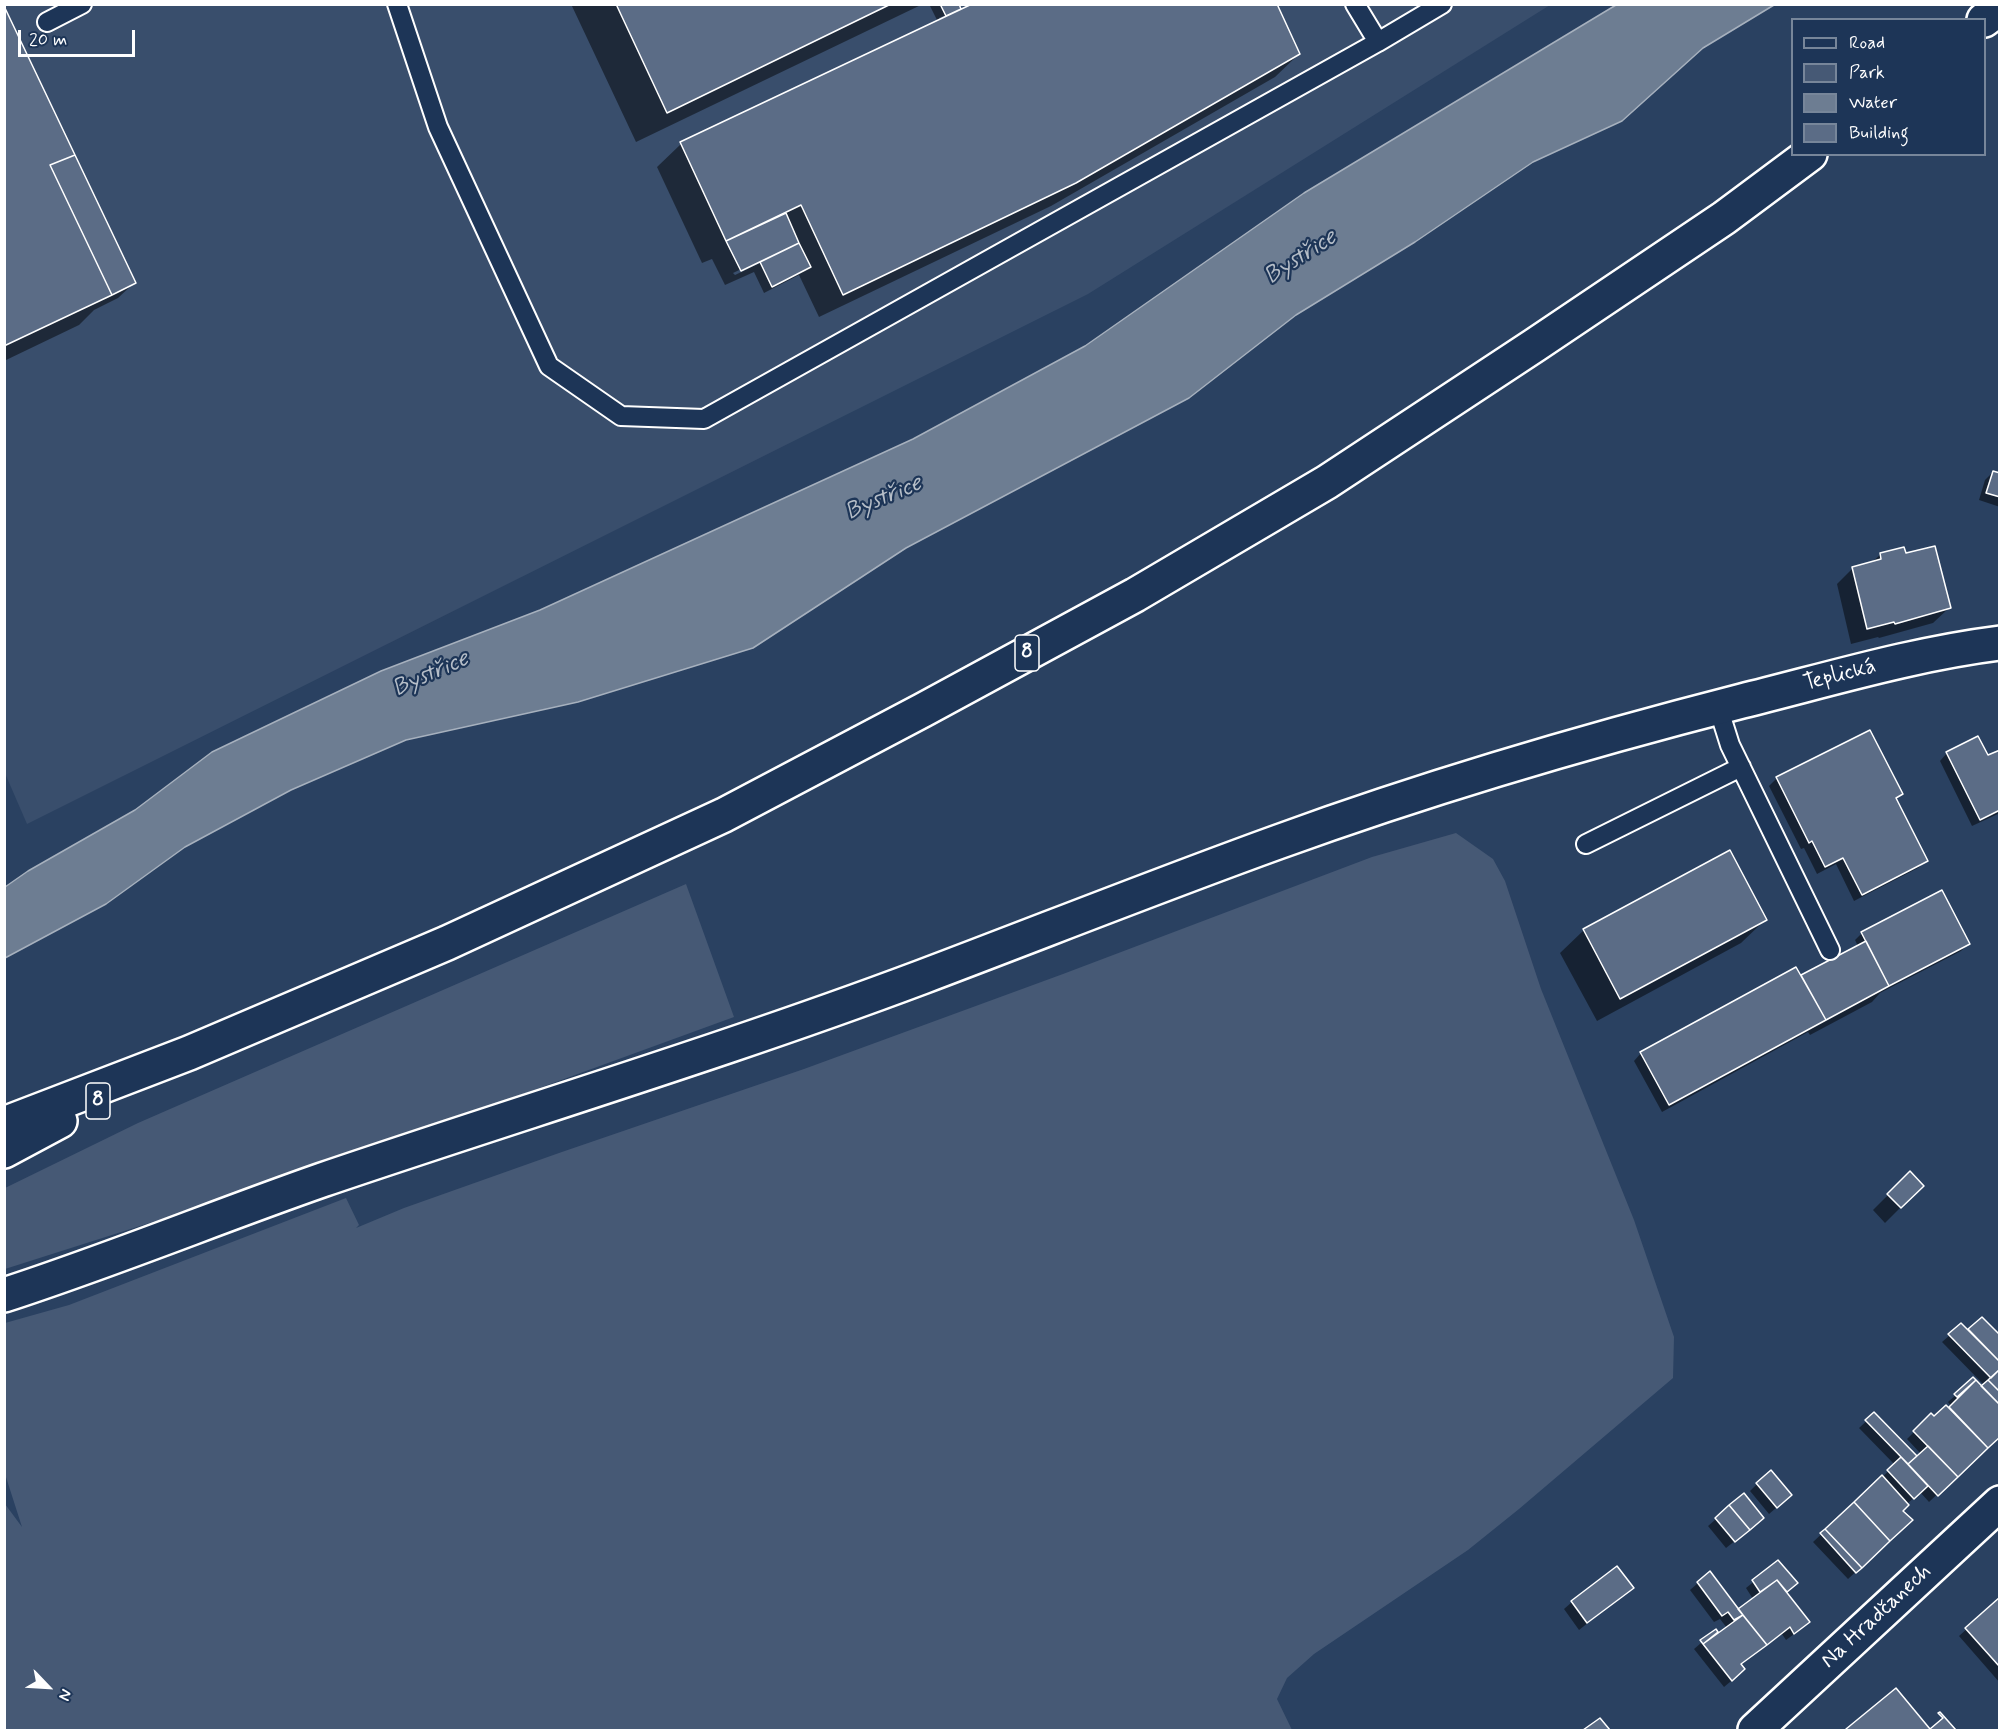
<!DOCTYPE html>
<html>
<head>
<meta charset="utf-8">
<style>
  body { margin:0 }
  #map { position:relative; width:2004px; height:1735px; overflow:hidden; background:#2a4161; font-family:Mynerve,sans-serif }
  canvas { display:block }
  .frame { position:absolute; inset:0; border:6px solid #fff; pointer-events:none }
  .legend { position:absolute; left:1791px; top:18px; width:195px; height:138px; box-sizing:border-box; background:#1d3557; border:2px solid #77869a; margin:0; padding:8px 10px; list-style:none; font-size:18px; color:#fff }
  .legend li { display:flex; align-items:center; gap:12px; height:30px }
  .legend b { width:30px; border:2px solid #77869a }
  .north { position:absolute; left:18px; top:1657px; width:60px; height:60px; -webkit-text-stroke:4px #1d3557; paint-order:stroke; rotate:115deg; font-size:16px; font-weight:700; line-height:24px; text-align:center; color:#fff }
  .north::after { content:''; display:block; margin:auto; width:21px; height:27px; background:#fff; clip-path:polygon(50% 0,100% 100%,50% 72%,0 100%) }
  .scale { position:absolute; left:18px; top:30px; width:117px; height:27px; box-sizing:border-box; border:3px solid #fff; border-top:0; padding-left:8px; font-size:18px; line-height:21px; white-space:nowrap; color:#fff; -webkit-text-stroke:4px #1d3557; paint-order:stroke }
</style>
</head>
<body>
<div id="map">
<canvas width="2004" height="1735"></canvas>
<div class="frame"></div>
<ul class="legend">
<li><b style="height:8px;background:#1d3557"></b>Road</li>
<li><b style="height:16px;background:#465975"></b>Park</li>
<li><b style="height:16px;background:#6d7d92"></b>Water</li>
<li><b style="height:16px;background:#5b6c86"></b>Building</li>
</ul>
<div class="north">N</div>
<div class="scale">20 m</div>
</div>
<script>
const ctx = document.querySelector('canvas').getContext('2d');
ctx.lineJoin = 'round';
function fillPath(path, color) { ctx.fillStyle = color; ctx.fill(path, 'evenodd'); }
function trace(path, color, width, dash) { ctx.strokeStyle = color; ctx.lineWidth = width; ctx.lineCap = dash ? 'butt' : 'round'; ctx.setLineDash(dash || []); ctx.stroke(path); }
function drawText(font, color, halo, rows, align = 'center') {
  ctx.font = font + ' Mynerve,sans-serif'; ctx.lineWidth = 4.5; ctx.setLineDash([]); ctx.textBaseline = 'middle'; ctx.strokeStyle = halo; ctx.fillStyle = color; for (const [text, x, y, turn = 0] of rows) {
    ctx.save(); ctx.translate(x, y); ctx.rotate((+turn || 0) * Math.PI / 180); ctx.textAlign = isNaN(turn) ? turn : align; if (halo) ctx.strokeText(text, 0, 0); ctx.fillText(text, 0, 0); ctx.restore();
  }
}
const built = new Path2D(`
  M4 5H1550L1088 294 27 824 4 771Z`);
const green = new Path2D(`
  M1456 833 1493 859 1505 881 1541 989 1634 1220 1674 1337 1673 1378 1519 1509 1468 1550 1314 1654 1287 1678 1277 1699 1292 1730H5V1504L22 1527 5 1474V1323L69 1305 346 1198 359 1225 356 1228 404 1208 559 1153 804 1069 1063 974 1372 857Z
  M686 884 734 1017 427 1129 184 1212 5 1269V1188L138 1123Z`);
const water = new Path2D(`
  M1616 5H1774L1703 48 1622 121 1533 162 1415 242 1296 315 1189 398 906 548 753 648 578 702 406 740 291 790 185 847 106 904 5 958V887L28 871 135 810 212 752 381 671 540 610 913 439 1085 346 1304 193Z`);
const shadow = new Path2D(`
  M571 4H923L636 142Z
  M929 4H957L960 9 954 15 1299 54 1275 77 1051 206 819 317 799 275 764 293 754 272 725 285 712 259 702 263 657 167 681 144 938 22ZM953 12V15L940 21 939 18ZM781 250V253L735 275 733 273Z
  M4 7 134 283 118 298 94 310 79 325 4 361Z
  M1993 472 2000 474V507L1979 500 1985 480Z
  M1881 554 1905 555 1949 608 1933 623 1879 638 1878 637 1851 644 1837 584 1853 568 1871 563Z
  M2000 751V813L1972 826 1940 761 1947 753 1987 757Z
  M1777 778 1901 794 1896 800 1926 861 1918 868 1854 901 1836 864 1817 874 1804 848 1801 849 1769 786Z
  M1765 920 1741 943 1597 1021 1560 953 1584 930Z
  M1862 933 1968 944 1961 951 1880 993 1872 1002 1810 1035 1808 1032 1662 1112 1634 1061 1641 1053 1800 978 1858 946 1855 940Z
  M1910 1173 1922 1186 1885 1223 1873 1210Z
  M1982 1319 2000 1337V1435L1929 1502 1920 1492 1907 1504 1901 1511 1903 1528 1848 1579 1813 1542 1895 1465 1859 1428 1874 1414 1917 1459 1921 1454 1907 1439 1931 1415 1934 1418 1949 1408 1951 1406 1948 1402 1973 1380 1981 1388 1984 1385 1942 1342 1950 1335 1968 1331Z
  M1757 1484 1783 1502 1769 1514 1750 1491Z
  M1744 1495 1755 1525 1726 1548 1708 1526Z
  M1778 1562 1796 1582 1785 1593 1801 1629 1786 1640 1782 1634 1740 1665 1736 1677 1724 1687 1694 1649 1715 1631 1717 1635 1727 1628 1720 1619 1714 1622 1690 1590 1698 1583 1738 1611 1753 1599 1746 1588Z
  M1632 1588 1579 1630 1564 1609 1572 1602Z
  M2000 1599V1683L1959 1636Z
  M1896 1690 1930 1730H1846Z`);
const building = new Path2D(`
  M616 4H891L667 113Z
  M940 4H959L961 9 946 16Z
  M972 4H1277L1300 54 1076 183 843 295 801 205 726 241 680 142Z
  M4 6 75 155 50 165 112 295 4 346Z
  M75 155 136 283 112 295 50 165Z
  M786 213 799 243 741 271 726 241Z
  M799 243 811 267 772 287 760 262Z
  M1993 471 2000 473V497L1986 493Z
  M1935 546 1951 608 1895 624 1894 622 1867 629 1852 567 1881 559 1880 553 1904 547 1906 553Z
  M1870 730 1903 794 1896 798 1928 861 1862 895 1843 858 1825 867 1812 841 1809 843 1776 777Z
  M1978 736 1988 755 2000 750V810L1980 820 1946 752Z
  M1730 850 1767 920 1620 999 1583 929Z
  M1942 890 1970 944 1889 986 1861 932Z
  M1866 941 1889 986 1826 1020 1801 975Z
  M1796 967 1826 1020 1669 1105 1640 1052Z
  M1910 1171 1924 1186 1901 1208 1887 1194Z
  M1982 1317 2000 1335V1362L1968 1329Z
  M1961 1323 2000 1362V1369L1991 1378 1948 1334Z
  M2000 1369V1392L1988 1380Z
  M1973 1377 1976 1380 1957 1397 1954 1394Z
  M1976 1380 2000 1405V1437L1988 1448 1949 1407Z
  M1988 1380 2000 1392V1405L1981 1386Z
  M1946 1405 1988 1448 1958 1477 1913 1431 1931 1413 1934 1416Z
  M1874 1412 1917 1456 1908 1464 1865 1420Z
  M1928 1446 1958 1477 1938 1496 1908 1464Z
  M1901 1457 1928 1486 1914 1499 1887 1470Z
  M1771 1470 1792 1495 1777 1508 1756 1483Z
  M1882 1475 1909 1505 1903 1511 1913 1520 1890 1541 1854 1502Z
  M1744 1493 1764 1518 1750 1530 1729 1505Z
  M1854 1502 1890 1541 1862 1568 1825 1529Z
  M1729 1505 1750 1530 1735 1542 1715 1518Z
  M1825 1529 1862 1568 1856 1573 1820 1533Z
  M1778 1560 1798 1583 1787 1592 1777 1580 1760 1592 1752 1580Z
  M1617 1566 1634 1588 1587 1623 1571 1601Z
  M1710 1571 1743 1615 1734 1620 1728 1612 1722 1616 1697 1582Z
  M1777 1580 1810 1622 1794 1634 1790 1627 1767 1645 1738 1609Z
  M2000 1597V1665L1999 1666 1965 1628Z
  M1743 1615 1767 1645 1741 1664 1745 1669 1732 1681 1703 1644Z
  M1716 1629 1718 1632 1703 1644 1700 1640Z
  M1896 1688 1930 1729 1943 1718 1938 1713 1940 1712 1956 1730H1846V1729Z
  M1600 1718 1610 1730H1583Z`);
const service = new Path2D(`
  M397 4 438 127 549 366 621 416 704 419 1378 42 1442 4
  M1355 4 1378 42
  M47 22 82 4
  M1718 707 1730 745 1830 950
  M1586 844 1741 767`);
const minor = new Path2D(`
  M1755 1730 2000 1503`);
const tertiary = new Path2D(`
  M4 1295C112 1260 216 1217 322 1180 522 1112 725 1051 922 977 1041 932 1159 885 1278 842 1429 787 1586 741 1742 701 1827 680 1912 654 2000 643`);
const primary = new Path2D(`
  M1984 20 2000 8
  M4 1124 189 1053 447 943 724 815 923 710 1135 595 1327 482 1535 345 1724 218 1810 154
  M4 1151 60 1121`);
const shields = [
  [1027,653,24],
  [98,1101,24]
];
const shieldNames = [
  ["8",1027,653],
  ["8",98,1101]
];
const streetNames = [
  ["Teplická",1840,676,-14],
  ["Na Hradčanech",1877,1617,-43]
];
const waterNames = [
  ["Bystřice",1301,258,-33],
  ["Bystřice",884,499,-23],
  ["Bystřice",431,675,-24]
];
fillPath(built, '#394e6c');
fillPath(green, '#465975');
fillPath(water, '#6d7d92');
trace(water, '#a7b1be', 1.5);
fillPath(shadow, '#0007');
fillPath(building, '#5b6c86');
trace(building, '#fff', 1.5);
trace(service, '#fff', 22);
trace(minor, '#fff', 38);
trace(tertiary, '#fff', 38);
trace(primary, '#fff', 38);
trace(service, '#1d3557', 18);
trace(minor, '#1d3557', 33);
trace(tertiary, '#1d3557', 33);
trace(primary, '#1d3557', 33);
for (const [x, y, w] of shields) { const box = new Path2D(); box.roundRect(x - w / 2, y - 18, w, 36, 4.5); ctx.fillStyle = '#1d3557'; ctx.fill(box); trace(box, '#fff', 1.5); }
drawText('bold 21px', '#fff', null, shieldNames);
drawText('22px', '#fff', '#1d3557', streetNames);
drawText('italic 24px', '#b6bec8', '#1d3557', waterNames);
</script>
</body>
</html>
